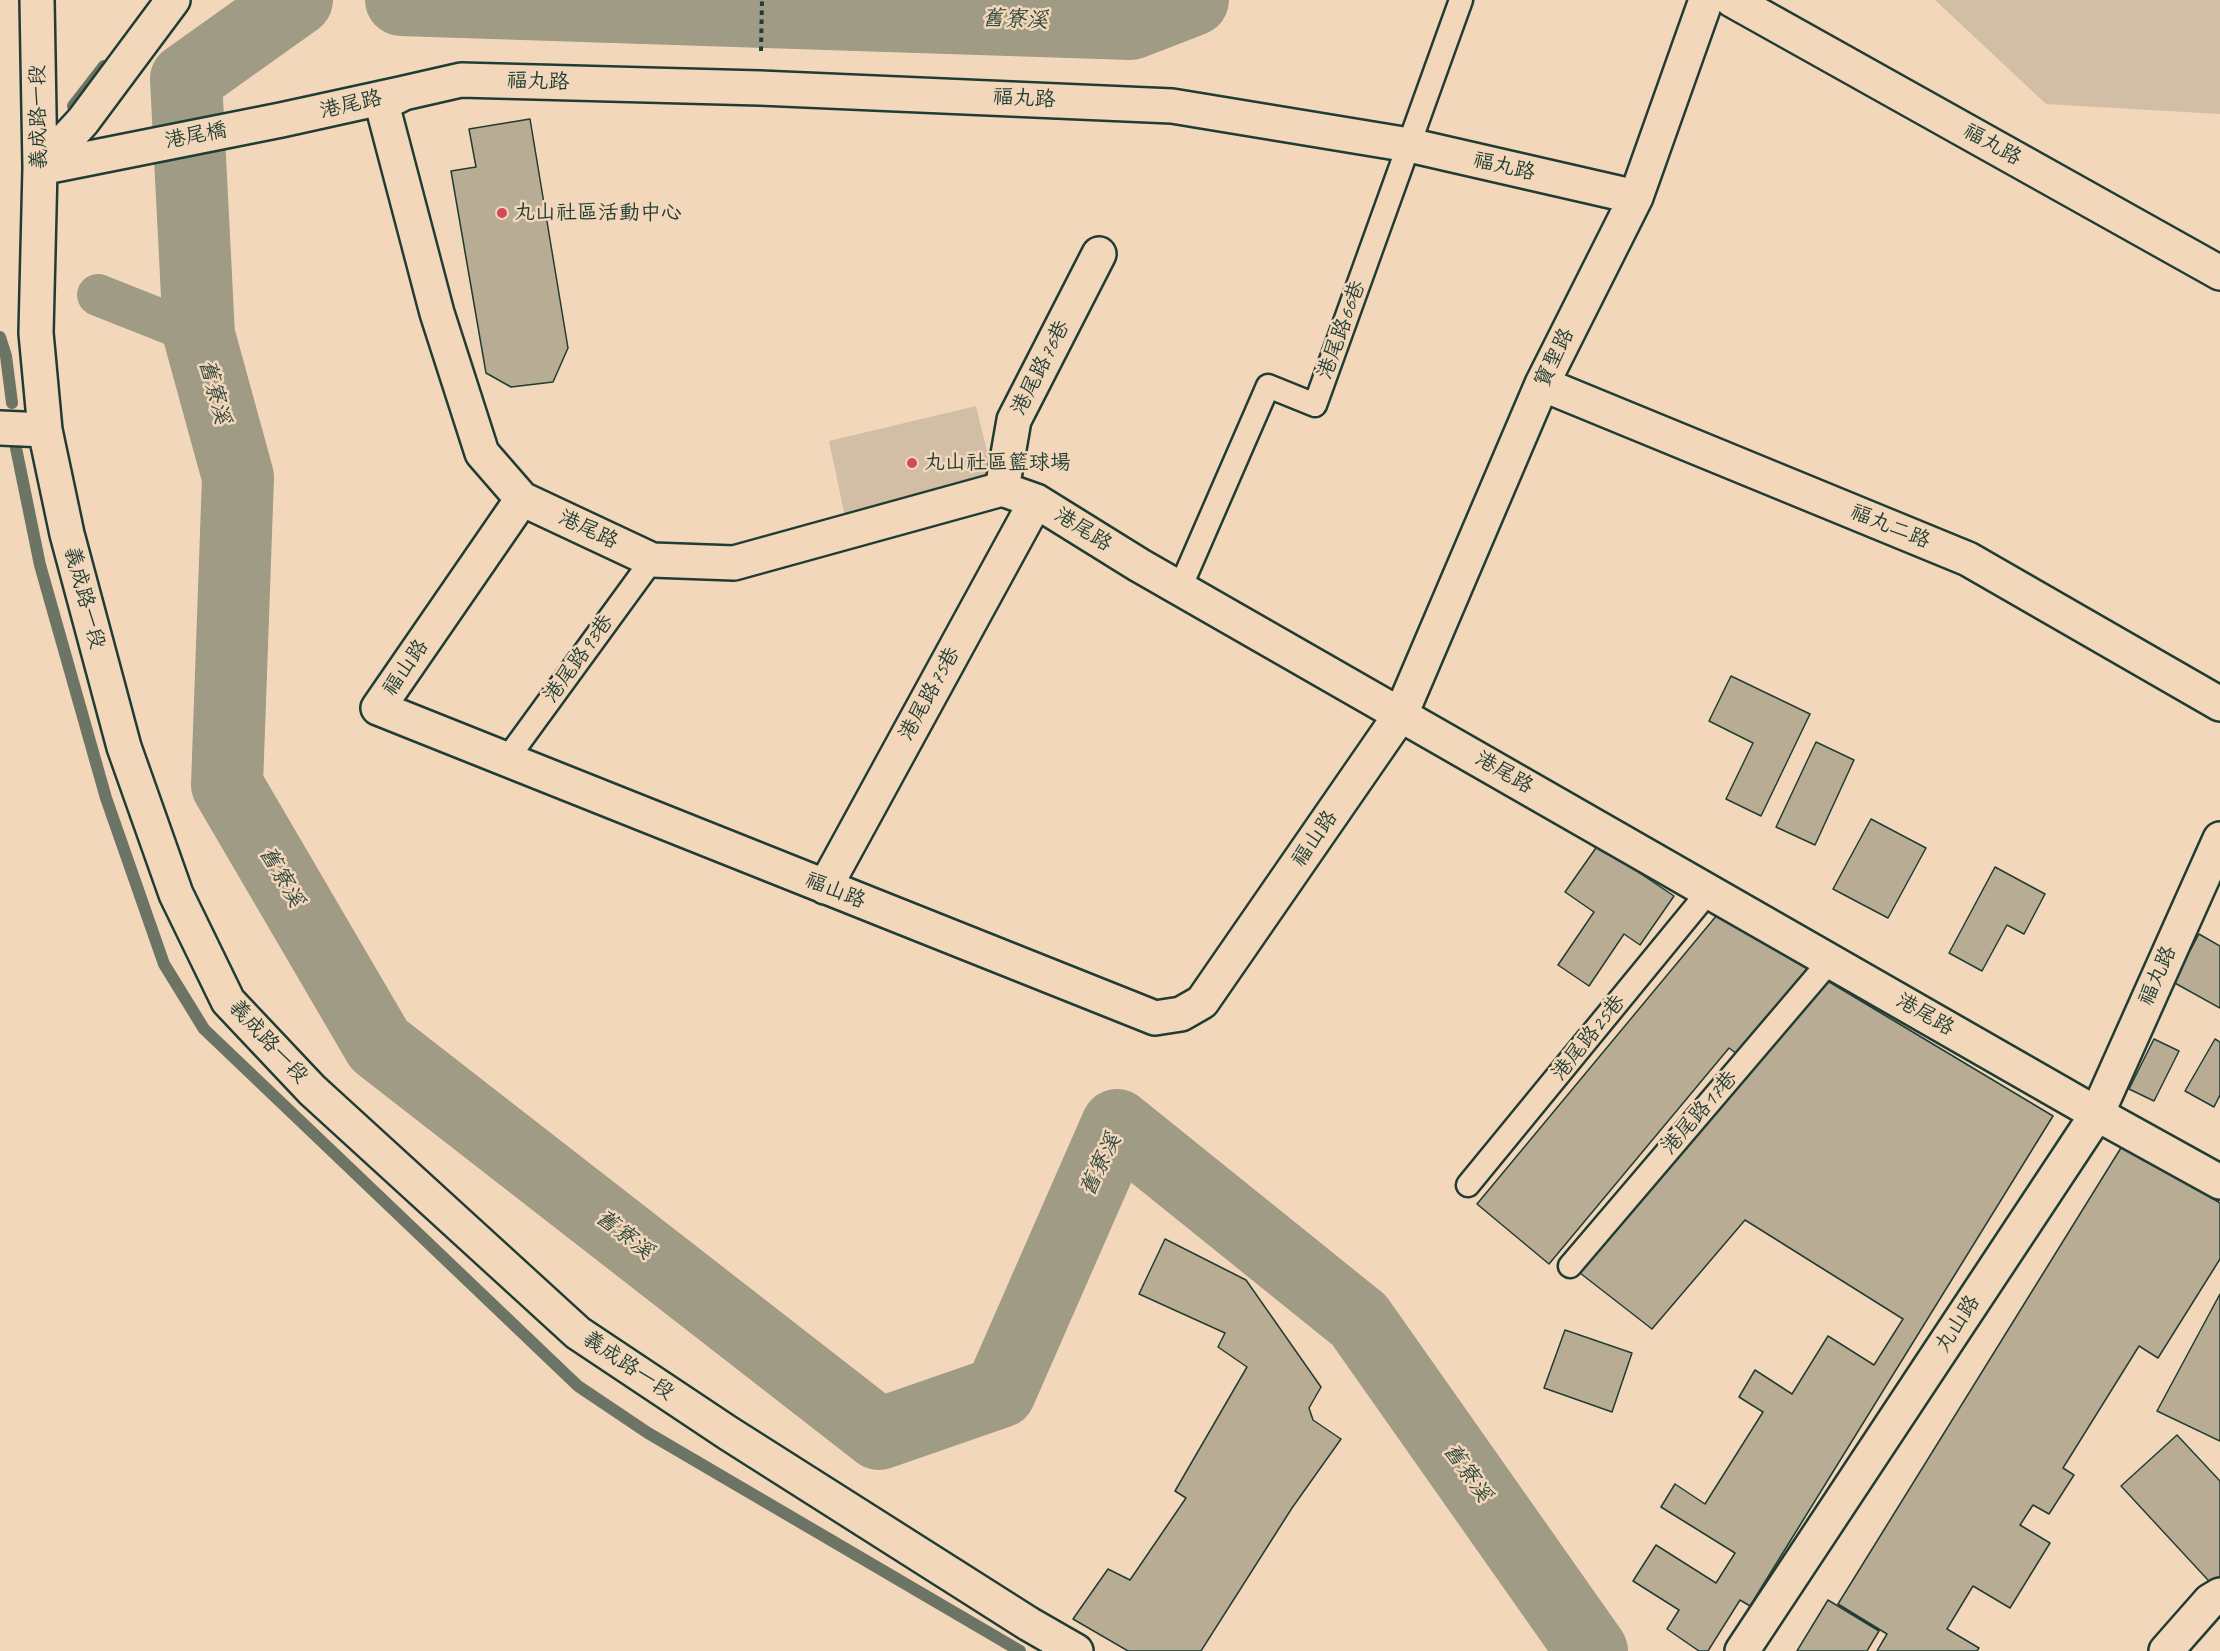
<!DOCTYPE html>
<html>
<head>
<meta charset="utf-8">
<style>
  body { margin:0 }
  canvas { display:block; background:#f3d7ba }
</style>
</head>
<body>
<canvas width="2220" height="1651"></canvas>
<script>
const ctx = document.querySelector('canvas').getContext('2d');
ctx.lineJoin = 'round';
function fillPath(path, color) { ctx.fillStyle = color; ctx.fill(path, 'evenodd'); }
function trace(path, color, width, dash) { ctx.strokeStyle = color; ctx.lineWidth = width; ctx.lineCap = dash ? 'butt' : 'round'; ctx.setLineDash(dash || []); ctx.stroke(path); }
function drawText(font, color, halo, rows, align = 'center') {
  ctx.font = font + ' Caveat,"LXGW WenKai TC",sans-serif'; ctx.lineWidth = 5; ctx.setLineDash([]); ctx.textBaseline = 'middle'; ctx.strokeStyle = halo; ctx.fillStyle = color; for (const [text, x, y, turn = 0] of rows) {
    ctx.save(); ctx.translate(x, y); ctx.rotate((+turn || 0) * Math.PI / 180); ctx.textAlign = isNaN(turn) ? turn : align; if (halo) ctx.strokeText(text, 0, 0); ctx.fillText(text, 0, 0); ctx.restore();
  }
}
const green = new Path2D(`
  M1935 0H2220V114L2046 104Z
  M976 406 995 484 847 526 829 441Z`);
const stream = new Path2D(`
  M73 106 104 66
  M0 337 6 356 12 403
  M16 448 40 565 106 798 164 964 204 1029 578 1386 648 1433 1020 1651`);
const canal = new Path2D(`
  M98 295 199 335`);
const river = new Path2D(`
  M297 0 186 79 199 335 238 477 227 785 379 1045 879 1434 1000 1392 1117 1125 1359 1320 1592 1651
  M401 0 1131 24 1193 0`);
const building = new Path2D(`
  M530 119 568 348 553 382 511 387 486 373 451 171 476 167 469 129Z
  M1731 676 1810 714 1761 816 1726 799 1753 743 1709 721Z
  M1816 742 1854 760 1815 845 1776 827Z
  M1871 819 1926 848 1888 918 1833 889Z
  M1598 845 1674 896 1640 945 1624 934 1589 986 1558 965 1594 912 1565 892Z
  M1995 867 2045 894 2024 934 2007 925 1982 971 1949 953Z
  M1722 909 1763 943 1772 933 1815 969 1741 1057 1729 1048 1549 1264 1477 1204Z
  M2199 934 2220 946V1008L2173 982Z
  M1826 980 2053 1116 1750 1606 1740 1600 1708 1651H1699L1667 1629 1679 1610 1633 1581 1656 1545 1716 1583 1735 1553 1661 1507 1675 1484 1705 1504 1763 1412 1739 1397 1755 1370 1792 1394 1828 1336 1874 1365 1903 1319 1745 1220 1652 1329 1580 1273Z
  M2154 1039 2179 1051 2154 1101 2129 1089Z
  M2215 1039 2220 1042V1095L2214 1107 2185 1091Z
  M2124 1143 2220 1203V1259L2158 1358 2139 1346 2063 1468 2074 1475 2049 1514 2033 1505 2020 1525 2050 1543 2010 1608 1973 1586 1947 1629 1979 1648 1977 1651H1877L1887 1634 1838 1604Z
  M1165 1239 1246 1280 1321 1387 1309 1408 1313 1420 1341 1439 1292 1508 1201 1651H1128L1073 1619 1108 1569 1130 1580 1186 1498 1175 1491 1247 1367 1218 1347 1225 1333 1139 1294Z
  M2220 1294V1441L2157 1411Z
  M1565 1330 1632 1353 1612 1412 1544 1388Z
  M2177 1435 2220 1481V1593L2121 1486Z
  M1828 1600 1879 1631 1867 1651H1797Z`);
const path = new Path2D(`
  M761 51 762 0`);
const lane = new Path2D(`
  M1180 588 1268 386 1315 405 1461 0
  M507 759 652 560
  M1468 1185 1709 891
  M1570 1266 1830 961`);
const street = new Path2D(`
  M37 0 40 168 36 333 45 430 67 534 124 747 176 894 228 1001 312 1090 578 1333 728 1433 1029 1624 1076 1651
  M1732 0 2220 273
  M404 93 461 80 760 88 1172 106 1409 145 1636 197
  M40 168 281 120 404 93 382 104 437 313 482 453 522 499 652 560 734 563 1002 489 1036 501 1139 565 2097 1114 2220 839
  M40 168 83 121 173 0
  M1542 384 1968 559 2220 704
  M0 428 45 430
  M1002 489 1014 420 1099 254
  M522 499 378 708 1155 1018 1181 1014 1202 1002 1401 714 1542 384 1636 197 1706 0
  M825 887 1036 501
  M2166 1651 2210 1601 2220 1595`);
const secondary = new Path2D(`
  M1742 1651 2097 1114 2220 1182`);
const markers = [
  [502,213,6,"#d1495b"],
  [912,463,6,"#d1495b"]
];
const streetNames = [
  ["福丸路",538,82,2],
  ["福丸路",1024,99,3],
  ["港尾路",351,105,-13],
  ["義成路一段",39,117,-91],
  ["港尾橋",196,136,-11],
  ["福丸路",1992,145,29],
  ["福丸路",1504,167,13],
  ["港尾路66巷",1342,330,-70],
  ["寶聖路",1555,358,-64],
  ["港尾路76巷",1041,368,-63],
  ["福丸二路",1890,527,22],
  ["港尾路",588,530,25],
  ["港尾路",1083,530,32],
  ["義成路一段",84,598,75],
  ["港尾路93巷",579,659,-54],
  ["福山路",406,668,-55],
  ["港尾路75巷",930,694,-61],
  ["港尾路",1504,773,30],
  ["福山路",1315,839,-55],
  ["福山路",835,891,22],
  ["福丸路",2158,976,-66],
  ["港尾路",1925,1015,30],
  ["港尾路25巷",1589,1038,-51],
  ["義成路一段",268,1042,47],
  ["港尾路17巷",1700,1113,-49],
  ["丸山路",1958,1324,-57],
  ["義成路一段",628,1366,34]
];
const poiNames = [
  ["丸山社區活動中心",514,213],
  ["丸山社區籃球場",924,463]
];
const waterNames = [
  ["舊寮溪",1015,20,2],
  ["舊寮溪",214,392,75],
  ["舊寮溪",281,877,60],
  ["舊寮溪",1101,1165,-64],
  ["舊寮溪",624,1235,38],
  ["舊寮溪",1467,1473,55]
];
fillPath(green, '#d1bea4');
trace(stream, '#6c7565', 12);
trace(canal, '#9f9b85', 42);
trace(river, '#9f9b85', 72);
fillPath(building, '#b8ac95');
trace(building, '#1f3d34', 1.5);
trace(lane, '#1f3d34', 27);
trace(street, '#1f3d34', 38);
trace(secondary, '#1f3d34', 38);
trace(path, '#1f3d34', 4, [4.5, 4.5]);
trace(lane, '#f3d7ba', 22);
trace(street, '#f3d7ba', 33);
trace(secondary, '#f3d7ba', 33);
for (const [x, y, r, color] of markers) { const dot = new Path2D(); dot.arc(x, y, r, 0, 2 * Math.PI); ctx.fillStyle = color; ctx.fill(dot); trace(dot, '#f3d7ba', 2); }
drawText('21px', '#1f3d34', '#f3d7ba', streetNames);
drawText('21px', '#1f3d34', '#f3d7ba', poiNames, 'left');
drawText('italic 22px', '#324b40', '#f3d7ba', waterNames);
</script>
</body>
</html>
